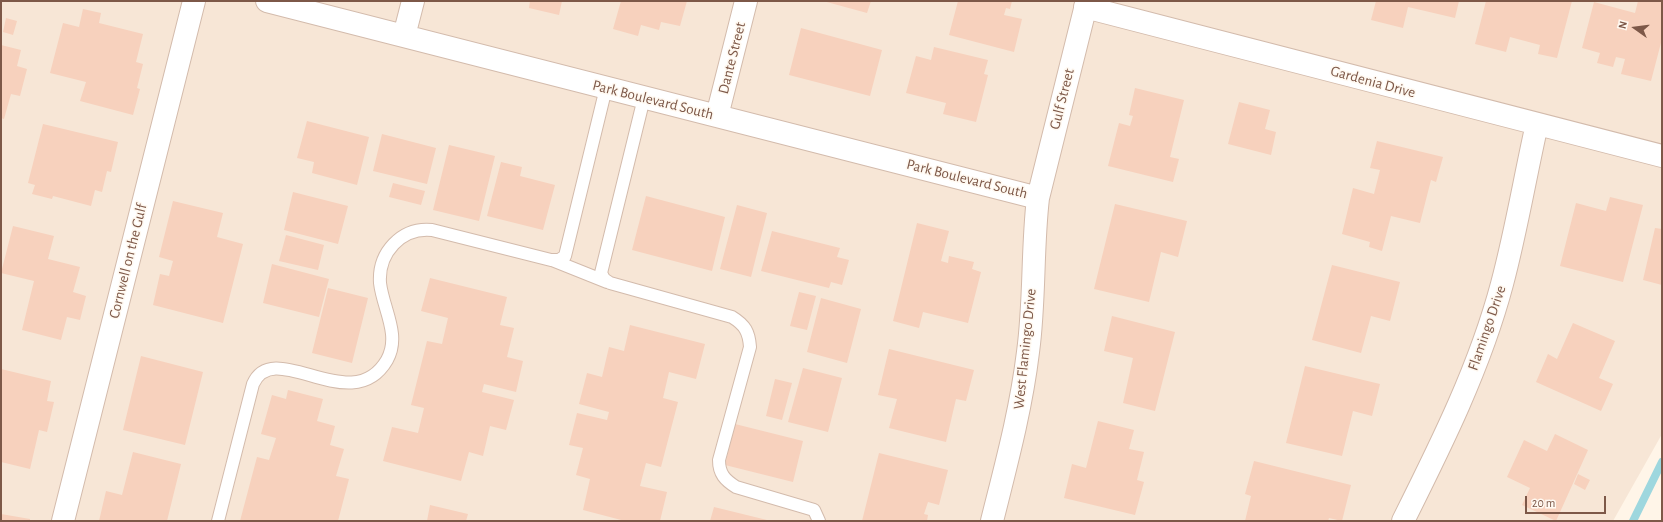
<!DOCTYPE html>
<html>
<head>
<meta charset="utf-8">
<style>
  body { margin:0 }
  #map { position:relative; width:1663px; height:522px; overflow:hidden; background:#fff5e8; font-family:"Alegreya Sans",sans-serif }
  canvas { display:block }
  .frame { position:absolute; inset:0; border:2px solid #7d5848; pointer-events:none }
  .north { position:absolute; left:1615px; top:8px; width:40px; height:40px; -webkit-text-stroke:3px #fff9f1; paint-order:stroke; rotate:284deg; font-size:11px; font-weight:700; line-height:16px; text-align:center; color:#7d5848 }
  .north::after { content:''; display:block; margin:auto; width:14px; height:18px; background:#7d5848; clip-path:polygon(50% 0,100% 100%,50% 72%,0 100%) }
  .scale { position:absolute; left:1525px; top:496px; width:81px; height:18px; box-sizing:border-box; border:2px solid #7d5848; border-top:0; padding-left:5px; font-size:12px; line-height:14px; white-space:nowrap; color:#7d5848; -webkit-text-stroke:3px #fff9f1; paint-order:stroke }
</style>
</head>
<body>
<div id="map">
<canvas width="1663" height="522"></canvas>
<div class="frame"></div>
<div class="north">N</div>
<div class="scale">20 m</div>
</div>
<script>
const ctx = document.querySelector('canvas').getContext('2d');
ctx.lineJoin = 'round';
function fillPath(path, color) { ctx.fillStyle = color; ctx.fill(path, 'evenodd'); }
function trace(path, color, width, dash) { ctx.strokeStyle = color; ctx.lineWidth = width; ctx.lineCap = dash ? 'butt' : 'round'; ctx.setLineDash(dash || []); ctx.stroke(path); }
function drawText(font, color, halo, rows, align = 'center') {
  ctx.font = font + ' "Alegreya Sans",sans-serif'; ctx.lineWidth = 3; ctx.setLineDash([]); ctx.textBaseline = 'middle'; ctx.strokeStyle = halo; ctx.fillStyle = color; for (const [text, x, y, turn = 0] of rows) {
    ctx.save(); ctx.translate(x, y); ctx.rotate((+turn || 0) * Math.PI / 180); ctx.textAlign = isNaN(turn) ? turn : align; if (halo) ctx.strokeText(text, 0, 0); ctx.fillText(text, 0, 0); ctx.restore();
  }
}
const residential = new Path2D(`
  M1 1H1662V434L1613 521H1Z`);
const stream = new Path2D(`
  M1633 521 1662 462`);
const building = new Path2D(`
  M530 1H562L559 15 529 8Z
  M621 1H687L680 26 661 22 659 30 641 25 638 36 613 29Z
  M823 1H871L867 13Z
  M958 1H1012L1010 9 1006 8 1004 15 1022 19 1014 52 949 35Z
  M1376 1H1459L1455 18 1408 7 1403 28 1371 20Z
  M1486 1H1572L1557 58 1538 54 1540 45 1510 37 1506 52 1475 44Z
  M1638 1H1662V39L1651 81 1621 74 1625 59 1616 57 1613 67 1597 63 1600 53 1582 48 1594 2 1635 13Z
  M83 9 101 13 99 23 143 34 136 62 143 64 137 88 140 89 133 115 80 101 86 82 50 73 63 23 79 27Z
  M6 18 17 21 13 35 3 32Z
  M801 28 882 50 870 96 789 75Z
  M1 45 21 50 17 66 27 69 20 96 11 94 4 119 1 118Z
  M934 47 988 60 984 74 988 75 976 122 943 114 946 103 906 93 916 56 931 60Z
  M1135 88 1184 100 1170 157 1179 159 1173 182 1108 166 1119 123 1130 126 1133 116 1129 115Z
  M1239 102 1270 110 1265 129 1276 132 1271 155 1228 144Z
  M307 121 369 137 357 185 312 173 314 162 297 158Z
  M43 124 118 142 111 172 107 171 102 192 95 190 91 206 53 196 52 199 32 194 35 185 28 183Z
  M382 134 436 148 427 184 373 171Z
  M1377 141 1443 157 1436 182 1431 180 1420 223 1391 216 1382 251 1369 247 1370 242 1342 234 1353 188 1374 194 1380 170 1370 168Z
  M449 145 495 156 479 221 433 210Z
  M501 162 522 167 520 176 555 185 543 230 487 216Z
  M393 183 425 191 421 205 389 197Z
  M293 192 348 206 338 244 284 230Z
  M646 196 725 217 712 271 632 250Z
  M1610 197 1643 205 1623 282 1560 266 1576 203 1606 211Z
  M173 201 223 213 217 237 243 244 223 323 153 305 160 274 169 276 173 261 159 257Z
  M1115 204 1187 221 1178 257 1161 252 1149 302 1094 289Z
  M737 205 767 213 751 277 720 269Z
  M917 223 949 231 941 261 948 263 949 256 974 262 972 269 981 272 968 323 923 312 919 328 893 321Z
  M13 226 54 236 48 259 80 267 73 292 86 296 80 320 67 317 61 340 22 330 34 281 1 273Z
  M1655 228 1662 229V285L1643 280Z
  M772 231 840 248 837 257 849 260 842 285 831 282 829 288 761 271Z
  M286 235 324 245 318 270 279 261Z
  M272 264 329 279 319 317 263 303Z
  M1332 265 1400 282 1390 321 1371 316 1361 353 1312 340Z
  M430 278 507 297 500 325 514 328 507 357 523 361 516 392 484 384 482 392 514 400 506 430 490 426 483 456 469 452 461 481 383 461 392 427 418 433 424 408 411 405 427 341 442 344 448 318 421 311Z
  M328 288 368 298 352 363 312 353Z
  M799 292 816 296 807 330 790 326Z
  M821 298 861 309 847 363 807 352Z
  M1112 316 1175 332 1155 411 1123 403 1133 358 1104 351Z
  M1573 323 1615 341 1599 378 1613 384 1601 411 1536 382 1548 354 1557 359Z
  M630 325 705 344 696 379 669 372 663 398 678 402 661 467 646 463 640 486 667 492 660 521H625L583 510 590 479 576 475 583 448 569 445 577 413 607 420 609 412 579 404 587 373 602 377 609 347 624 351Z
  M889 349 974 370 966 401 956 399 946 442 889 428 897 399 878 395Z
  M141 356 203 372 185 445 123 430Z
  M1305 366 1380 384 1372 416 1353 411 1342 456 1286 443Z
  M803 368 842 378 828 432 788 422Z
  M1 369 51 381 47 401 54 402 47 432 39 430 30 469 1 462Z
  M775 379 792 383 782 420 766 416Z
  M288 390 323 399 317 421 335 426 330 445 344 449 336 476 349 479 338 521H240L257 457 269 460 276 438 261 434 272 395 286 399Z
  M1098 421 1134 430 1129 449 1144 452 1137 480 1144 482 1135 515 1064 498 1072 464 1086 468Z
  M735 424 803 441 793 482 725 465Z
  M1555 434 1588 450 1556 521 1522 505 1530 488 1507 477 1524 440 1547 451Z
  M133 452 181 464 167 521H99L106 491 122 495Z
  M879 453 948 470 939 505 928 502 924 514 928 515 927 521H862Z
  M1254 461 1351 485 1342 521 1329 518 1328 521H1245L1251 496 1245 494Z
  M1578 474 1590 480 1585 490 1574 484Z
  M430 505 468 514 466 521H427Z
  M714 507 767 520V521H710Z
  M1 514 30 519V521H1Z`);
const lane = new Path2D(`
  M644 98 601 273 604 279 610 283 732 317C745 325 749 332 750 347L719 460C719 474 725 480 736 487L814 510 819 521
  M552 260 607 282
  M218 521 253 384C274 336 352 420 387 360 401 335 383 309 380 283 378 253 401 227 432 230L551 260H559L565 256 606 88`);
const street = new Path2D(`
  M267 1 1038 198
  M1085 7 1662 156
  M404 36 413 1
  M717 116 746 1
  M63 521 194 1
  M992 521C1006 465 1021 410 1028 352 1035 301 1032 249 1038 198L1087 1
  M1403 521C1441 445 1480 367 1502 284 1516 232 1525 177 1537 124`);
const streetNames = [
  ["Dante Street",732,58,-76],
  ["Gardenia Drive",1373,82,15],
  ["Gulf Street",1062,99,-76],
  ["Park Boulevard South",653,100,14],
  ["Park Boulevard South",967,179,14],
  ["Cornwell on the Gulf",128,261,-76],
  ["Flamingo Drive",1487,328,-71],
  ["West Flamingo Drive",1025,349,-84]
];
fillPath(residential, '#f7e6d6');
trace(stream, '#9ed7de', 8);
fillPath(building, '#f7d1bd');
trace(lane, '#d3bbac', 14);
trace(street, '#d3bbac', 24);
trace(lane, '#fff', 12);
trace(street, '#fff', 22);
drawText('15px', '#7d5848', '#fff9f1', streetNames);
</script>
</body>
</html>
